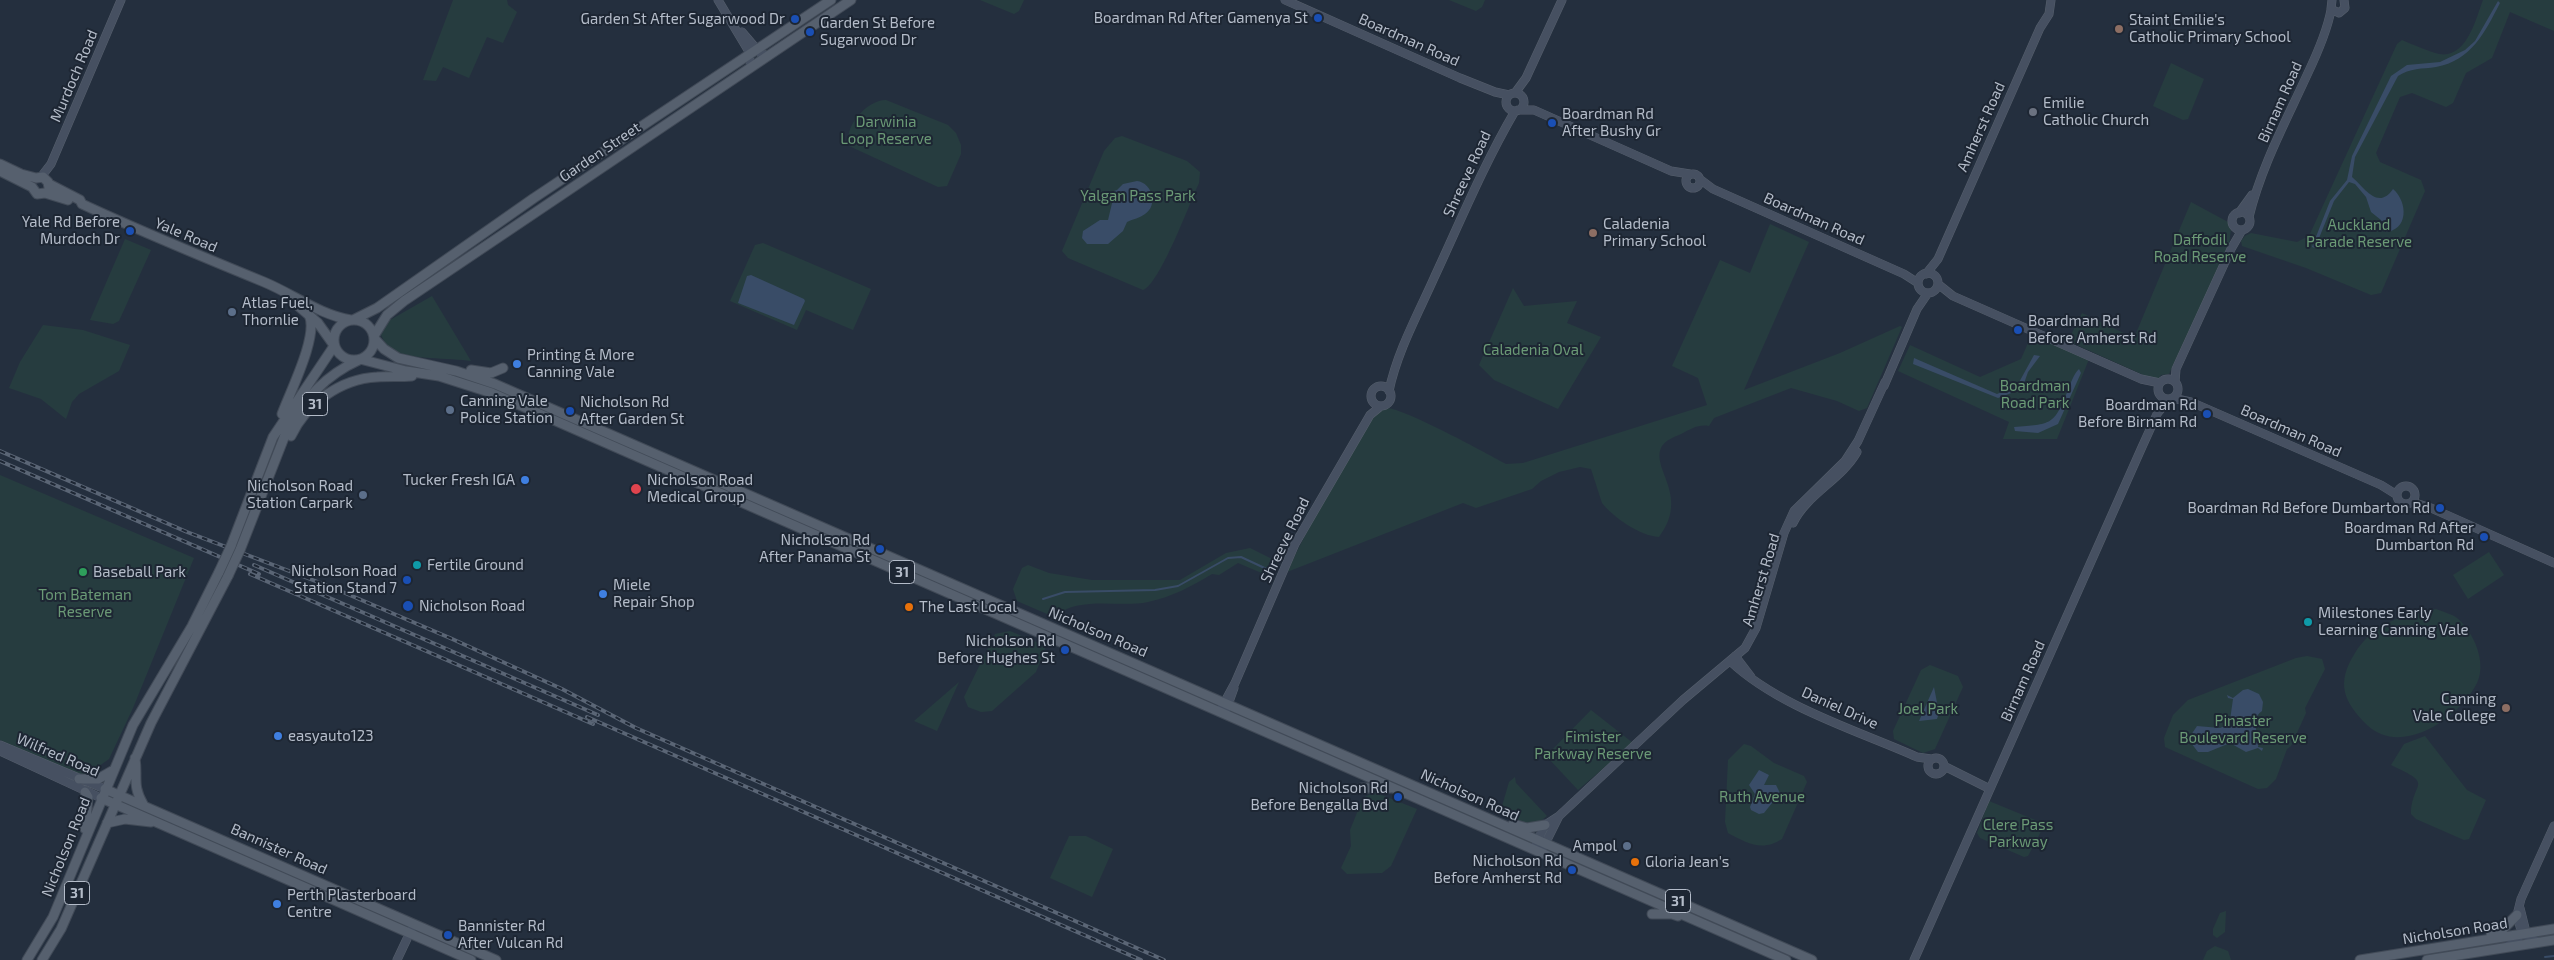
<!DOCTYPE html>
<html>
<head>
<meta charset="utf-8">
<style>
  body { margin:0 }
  canvas { display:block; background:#242f3e }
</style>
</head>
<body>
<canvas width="2554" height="960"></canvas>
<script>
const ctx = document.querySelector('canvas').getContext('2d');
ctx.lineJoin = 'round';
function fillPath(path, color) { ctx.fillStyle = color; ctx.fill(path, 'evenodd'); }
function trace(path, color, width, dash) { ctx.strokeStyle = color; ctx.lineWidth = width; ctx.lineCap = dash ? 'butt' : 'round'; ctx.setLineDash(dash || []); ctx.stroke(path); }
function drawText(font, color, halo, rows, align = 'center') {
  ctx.font = font + ' "Exo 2",sans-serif'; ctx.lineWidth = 4; ctx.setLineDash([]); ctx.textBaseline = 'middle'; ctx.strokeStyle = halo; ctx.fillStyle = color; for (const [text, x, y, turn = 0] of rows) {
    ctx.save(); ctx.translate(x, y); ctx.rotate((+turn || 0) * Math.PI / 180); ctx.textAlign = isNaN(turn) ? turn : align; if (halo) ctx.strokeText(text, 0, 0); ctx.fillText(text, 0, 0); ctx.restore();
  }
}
const green = new Path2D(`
  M453 0H507L508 5 517 12 503 43 487 37 469 78 443 67 436 81 423 80Z
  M980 0H1024L1019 11 1014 14Z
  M1449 0H1485L1482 7 1476 11Z
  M2483 0H2554V31L2510 12 2492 58 2466 73 2453 103 2446 107 2412 93 2400 97 2376 153 2380 162 2421 180 2425 191 2381 293 2371 295 2306 268 2242 246 2241 241 2245 236 2251 233 2297 242 2309 236 2397 44 2402 40C2414 45 2427 51 2439 54 2467 59 2476 18 2483 0Z
  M2171 63 2204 79 2188 119 2183 120 2153 106Z
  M886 100 948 125 956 133 961 145V154L947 186 938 187 849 146C843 128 866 100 886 100Z
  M1122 136 1187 161 1200 172 1199 183C1190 202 1160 284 1143 290L1068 258 1062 251 1104 151 1115 138Z
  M2191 202 2228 222 2231 228 2229 246 2169 374 2161 375 2158 379 2148 377 2068 341 2082 313 2134 338Z
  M1770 224 1809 242 1744 390 1840 353 1900 326 1902 327 1867 408 1859 411 1837 401 1791 388 1714 418 1709 426C1698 424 1691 429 1681 434 1674 437 1666 440 1662 446 1649 468 1691 495 1659 537 1640 536 1613 517 1602 503L1591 469 1580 467 1559 472 1541 481 1532 489 1476 508 1463 503 1287 572C1299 548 1366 410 1386 408 1400 406 1490 455 1506 464L1523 463 1707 405 1698 378 1672 366 1720 260 1750 273Z
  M125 239 151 250 119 321 113 324 90 320Z
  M763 243 871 289 853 330 806 310 797 330 730 301 755 245Z
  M1513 288 1524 306 1577 301 1567 323 1601 337 1558 409 1494 380 1479 365Z
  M432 296 471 361C452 358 406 359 393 351 387 347 384 341 381 335L390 320Z
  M43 325 83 330 130 345 119 371 79 394 72 402 66 419 41 399 9 388 20 362Z
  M2032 334 2089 359 2057 439H2003L2009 422 1898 371 1910 345 1980 377 2021 359Z
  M0 475 194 558 133 708 109 759 85 776 0 740Z
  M1250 548 1278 562 1271 577 1238 563 1219 575 1212 574C1192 586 1172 597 1148 602 1120 608 1078 595 1054 617L1017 601 1013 589 1022 568 1028 565 1049 573 1092 580H1180L1226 553Z
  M2489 552 2504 575 2468 599 2453 575Z
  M2436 609C2443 612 2452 614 2457 618 2474 632 2487 663 2477 683 2460 717 2402 758 2367 725 2343 701 2336 683 2355 653 2362 641 2373 631 2385 624 2401 616 2419 613 2436 609Z
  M1010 631 1046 646 1036 672 992 711 981 712 968 707 964 697 995 634Z
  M2307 656 2322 659 2325 669 2305 708 2306 713 2291 746 2287 749 2276 779 2267 788 2258 789 2249 785 2165 747 2164 738 2173 715 2188 700 2296 658Z
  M1930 665 1958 676 1963 687 1935 749 1923 753 1894 739 1893 731 1921 670Z
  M959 682 937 731 914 721Z
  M1591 710 1633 743 1578 790 1549 759 1548 754Z
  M2425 736 2467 790 2486 800 2469 839 2464 840 2416 819 2411 814C2412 780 2436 786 2391 765L2404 744Z
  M1744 744 1751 746 1774 763 1804 776 1807 782 1782 839C1762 852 1747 843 1728 833L1725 822 1728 760Z
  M1515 777 1516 783 1547 816C1532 830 1516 821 1500 813L1509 782Z
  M1374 792 1417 809 1391 866 1382 873 1347 874 1341 868 1351 846 1350 830 1363 798Z
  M1989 801 2045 824 2028 856 2024 857 1980 838 1977 833Z
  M1069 836H1086L1113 849 1092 897 1050 878Z
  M2226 911 2225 932 2217 938 2213 935V929L2220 913Z
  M2215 946 2228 951 2231 960H2203L2207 951Z`);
const water = new Path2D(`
  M2498 1 2500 3C2485 32 2471 61 2436 67 2422 69 2410 68 2398 76L2355 157 2352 177C2364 187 2378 211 2393 189 2408 202 2409 231 2384 232L2381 220 2371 212 2366 197 2355 184 2349 182 2334 201 2315 248 2312 247 2330 201 2347 180 2352 156 2391 76 2407 65 2440 62 2465 50 2475 41Z
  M1137 181C1153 183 1158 206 1145 214 1140 218 1133 219 1127 222L1123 231 1108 244H1087L1082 238 1083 231 1100 220H1108L1113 199 1111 192 1117 190 1123 184Z
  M751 275 804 299 805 301 794 325 738 303 747 276Z
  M2034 355 2040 356 2028 372 2022 389 1998 398 1913 364 1914 358 1997 394 2017 386Z
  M2079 369 2081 373 2058 424 2038 433 2015 431 2014 427C2051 424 2054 426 2068 390 2071 383 2073 375 2079 369Z
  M1934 687 1939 713 1937 719 1919 721Z
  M2248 689 2259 694 2263 702 2262 711C2247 722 2262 734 2258 747L2263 748 2262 751 2258 748 2246 752 2230 743 2208 752H2198L2188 739 2183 740 2184 737 2189 738 2197 726 2220 728 2227 725 2230 720 2233 699 2228 698 2227 695 2233 698 2243 690Z
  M1759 770 1769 775 1764 785H1776L1780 793 1764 813 1759 814 1751 810 1750 807 1755 794 1749 785Z`);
const stream = new Path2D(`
  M1043 599 1065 592 1155 590 1178 586 1228 558 1241 557 1271 571
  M2545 957 2554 956`);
const secondary = new Path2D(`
  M718 0 748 50 751 67
  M1285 0 1460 78 1495 92 1509 95
  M2332 0 2331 9 2339 13 2345 8 2344 0
  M742 32 760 53 768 56
  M1515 93 1526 78 1562 0
  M1506 102a9 9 0 1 1 18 0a9 9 0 1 1-18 0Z
  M1518 110H1534L1671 171 1690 174
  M1686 181a7 7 0 1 1 14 0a7 7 0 1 1-14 0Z
  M41 177 51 164 121 0
  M1701 180 1713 189 1904 274 1918 283
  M2232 221a9 9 0 1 1 18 0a9 9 0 1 1-18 0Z
  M2239 213 2252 195
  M2249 217C2261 167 2286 121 2307 75 2317 54 2327 32 2331 10
  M1918 283a10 10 0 1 1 20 0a10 10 0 1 1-20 0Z
  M1926 274 1938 259 2040 28 2049 14 2051 0
  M1938 284 1953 296 2141 379 2160 383
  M2158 389a10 10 0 1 1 20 0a10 10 0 1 1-20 0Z
  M2175 382 2176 369 2231 249 2242 230
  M1884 386 1917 309 1928 293
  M1371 396a10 10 0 1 1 20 0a10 10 0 1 1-20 0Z
  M1389 391C1397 352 1418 314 1434 278 1460 222 1484 164 1515 111
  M2172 398 2191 402 2381 485 2397 495
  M2397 495a9 9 0 1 1 18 0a9 9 0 1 1-18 0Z
  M2412 502 2431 508 2554 563
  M1793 523C1807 494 1841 480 1857 452
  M1735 656 1751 677
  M1730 661C1779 707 1856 730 1917 757L1931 759
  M1222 707 1235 683 1295 544 1370 415 1381 406
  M1225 713 1234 688
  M0 745 105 789
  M0 751 101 798
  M1928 766a8 8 0 1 1 16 0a8 8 0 1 1-16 0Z
  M1944 766 1990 789
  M1536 844 1545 825 1559 816
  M1543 848 1559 816 1683 700 1745 648 1756 628 1784 533 1794 511 1845 461 1858 441 1885 382
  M2539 942 2522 934 2517 915 2521 899 2554 826
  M2506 947 2518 939 2525 928 2520 908
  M397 960 414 924
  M1914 960 2142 447 2157 414 2169 399`);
const primary = new Path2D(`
  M0 164 21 174 36 178 43 177 48 182 49 188
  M0 171 32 187 37 194 45 193 68 200
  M49 184 80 200 82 204C142 232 203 257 264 282 293 294 320 315 351 320
  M289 298 318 323 333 344
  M334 340a20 20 0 1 1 40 0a20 20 0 1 1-40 0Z
  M353 320 377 308 534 198 831 0
  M374 336 387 315 404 301 851 0
  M374 338 384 349 398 358 456 371 495 384 1812 960
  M360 359 406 371 439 376 492 393 1786 960
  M471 370 491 373 503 368
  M282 414C290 392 319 335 309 315
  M291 436C306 404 340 379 377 377 388 376 400 377 412 376
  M231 546 273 437 334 346
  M240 550 287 430C305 398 326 375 359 360
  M135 758C138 778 132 785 143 804
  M79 779H98L112 771
  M1361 788H1390
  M105 789 496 960
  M85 792 88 797 85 829
  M101 798 471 960
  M107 823 125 819 151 822
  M1513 824 1527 828 1545 825
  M1652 914H1672L1678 916
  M2491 935H2497L2517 915
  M27 960 53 917 133 725 192 626 219 572
  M42 960 61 929 151 723 228 576
  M2360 960 2554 929
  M2427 960 2554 940`);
const rail = new Path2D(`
  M0 451 187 532 331 587 450 638 562 689 636 728 1164 960
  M0 461 259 574
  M254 565 598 715
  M250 574 593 724
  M587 717 1141 960`);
const primaryBridge = new Path2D(`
  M219 572 231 546
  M228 576 240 550`);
const markers = [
  [1318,18,5,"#1a4fb4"],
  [795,19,5,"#1a4fb4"],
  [2119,29,5,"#8d6e63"],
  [810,32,5,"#1a4fb4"],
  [2033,112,5,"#6b7280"],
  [1552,123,5,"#1a4fb4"],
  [130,231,5,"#1a4fb4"],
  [1593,233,5,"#8d6e63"],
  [232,312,5,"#5c6f8a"],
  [2018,330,5,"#1a4fb4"],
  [517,364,5,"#3f7fe0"],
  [450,410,5,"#5c6f8a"],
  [570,411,5,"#1a4fb4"],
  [2207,414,5,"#1a4fb4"],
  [525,480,5,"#3f7fe0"],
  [636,489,6,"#e0444e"],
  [363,495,5,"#5c6f8a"],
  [2440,508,5,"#1a4fb4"],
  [2484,537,5,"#1a4fb4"],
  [880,549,5,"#1a4fb4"],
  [417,565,5,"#0f9aa8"],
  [83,572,5,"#2e9e5b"],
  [407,580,5,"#1a4fb4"],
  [603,594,5,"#3f7fe0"],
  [408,606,6,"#1a4fb4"],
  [909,607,5,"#e8710a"],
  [2308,622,5,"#0f9aa8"],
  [1065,650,5,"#1a4fb4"],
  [2506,708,5,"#8d6e63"],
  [278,736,5,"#3f7fe0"],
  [1398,797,5,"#1a4fb4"],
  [1627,846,5,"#5c6f8a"],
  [1635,862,5,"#e8710a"],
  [1572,870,5,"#1a4fb4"],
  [277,904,5,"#3f7fe0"],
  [448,935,5,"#1a4fb4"]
];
const shields = [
  [315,404,25],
  [902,572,25],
  [77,893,25],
  [1678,901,25]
];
const shieldNames = [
  ["31",315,404],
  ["31",902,572],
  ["31",77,893],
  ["31",1678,901]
];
const poiNames = [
  ["Boardman Rd After Gamenya St",1308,18,"right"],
  ["Garden St After Sugarwood Dr",785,19,"right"],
  ["Staint Emilie's",2129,20],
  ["Catholic Primary School",2129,37],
  ["Garden St Before",820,23],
  ["Sugarwood Dr",820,40],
  ["Emilie",2043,103],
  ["Catholic Church",2043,120],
  ["Boardman Rd",1562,114],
  ["After Bushy Gr",1562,131],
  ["Yale Rd Before",120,222,"right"],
  ["Murdoch Dr",120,239,"right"],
  ["Caladenia",1603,224],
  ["Primary School",1603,241],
  ["Atlas Fuel,",242,303],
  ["Thornlie",242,320],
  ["Boardman Rd",2028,321],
  ["Before Amherst Rd",2028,338],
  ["Printing & More",527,355],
  ["Canning Vale",527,372],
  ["Canning Vale",460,401],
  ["Police Station",460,418],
  ["Nicholson Rd",580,402],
  ["After Garden St",580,419],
  ["Boardman Rd",2197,405,"right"],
  ["Before Birnam Rd",2197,422,"right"],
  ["Tucker Fresh IGA",515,480,"right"],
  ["Nicholson Road",647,480],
  ["Medical Group",647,497],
  ["Nicholson Road",353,486,"right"],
  ["Station Carpark",353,503,"right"],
  ["Boardman Rd Before Dumbarton Rd",2430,508,"right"],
  ["Boardman Rd After",2474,528,"right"],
  ["Dumbarton Rd",2474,545,"right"],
  ["Nicholson Rd",870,540,"right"],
  ["After Panama St",870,557,"right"],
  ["Fertile Ground",427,565],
  ["Nicholson Road",397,571,"right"],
  ["Station Stand 7",397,588,"right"],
  ["Baseball Park",93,572],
  ["Miele",613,585],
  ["Repair Shop",613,602],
  ["Nicholson Road",419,606],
  ["The Last Local",919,607],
  ["Milestones Early",2318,613],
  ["Learning Canning Vale",2318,630],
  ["Nicholson Rd",1055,641,"right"],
  ["Before Hughes St",1055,658,"right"],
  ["Canning",2496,699,"right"],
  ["Vale College",2496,716,"right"],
  ["easyauto123",288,736],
  ["Nicholson Rd",1388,788,"right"],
  ["Before Bengalla Bvd",1388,805,"right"],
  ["Ampol",1617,846,"right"],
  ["Nicholson Rd",1562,861,"right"],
  ["Before Amherst Rd",1562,878,"right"],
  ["Gloria Jean's",1645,862],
  ["Perth Plasterboard",287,895],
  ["Centre",287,912],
  ["Bannister Rd",458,926],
  ["After Vulcan Rd",458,943]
];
const streetNames = [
  ["Boardman Road",1409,40,24],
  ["Murdoch Road",74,76,-67],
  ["Birnam Road",2280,102,-66],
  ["Amherst Road",1981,127,-66],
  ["Garden Street",600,152,-34],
  ["Shreeve Road",1467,174,-65],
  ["Boardman Road",1814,219,24],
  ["Yale Road",186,235,23],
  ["Boardman Road",2291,431,24],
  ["Shreeve Road",1285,540,-64],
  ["Amherst Road",1761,580,-73],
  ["Nicholson Road",1098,632,23],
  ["Birnam Road",2023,681,-66],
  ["Daniel Drive",1840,708,24],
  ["Wilfred Road",58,755,23],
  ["Nicholson Road",1470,795,24],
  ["Nicholson Road",66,847,-68],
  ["Bannister Road",279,849,24],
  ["Nicholson Road",2455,931,-9]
];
const parkNames = [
  ["Darwinia",886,122],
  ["Loop Reserve",886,139],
  ["Yalgan Pass Park",1138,196],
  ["Auckland",2359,225],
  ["Parade Reserve",2359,242],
  ["Daffodil",2200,240],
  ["Road Reserve",2200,257],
  ["Caladenia Oval",1533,350],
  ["Boardman",2035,386],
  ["Road Park",2035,403],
  ["Tom Bateman",85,595],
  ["Reserve",85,612],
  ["Joel Park",1928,709],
  ["Pinaster",2243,721],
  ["Boulevard Reserve",2243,738],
  ["Fimister",1593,737],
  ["Parkway Reserve",1593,754],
  ["Ruth Avenue",1762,797],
  ["Clere Pass",2018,825],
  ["Parkway",2018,842]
];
fillPath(green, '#263c3f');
fillPath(water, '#394c67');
trace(stream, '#394c67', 2);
trace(secondary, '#565f6c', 9);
trace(primary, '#414a57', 11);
trace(secondary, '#465061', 8);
trace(primary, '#56606e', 9);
trace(rail, '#5a6575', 4);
trace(rail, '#1d2633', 2, [5.5]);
trace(primaryBridge, '#414a57', 11, []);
trace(primaryBridge, '#56606e', 9);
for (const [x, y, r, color] of markers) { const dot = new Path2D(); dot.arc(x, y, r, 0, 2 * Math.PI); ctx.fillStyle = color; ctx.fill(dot); trace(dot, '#1d2633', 2); }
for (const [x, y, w] of shields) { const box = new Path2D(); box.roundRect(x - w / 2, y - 11.5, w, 23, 4); ctx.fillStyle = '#1d2633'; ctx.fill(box); trace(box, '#b4bcc9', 1); }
drawText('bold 14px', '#b4bcc9', null, shieldNames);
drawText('15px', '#b4bcc9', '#1d2633', poiNames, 'left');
drawText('15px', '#b4bcc9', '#1d2633', streetNames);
drawText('15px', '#6b9a76', '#1d2633', parkNames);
</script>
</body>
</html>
